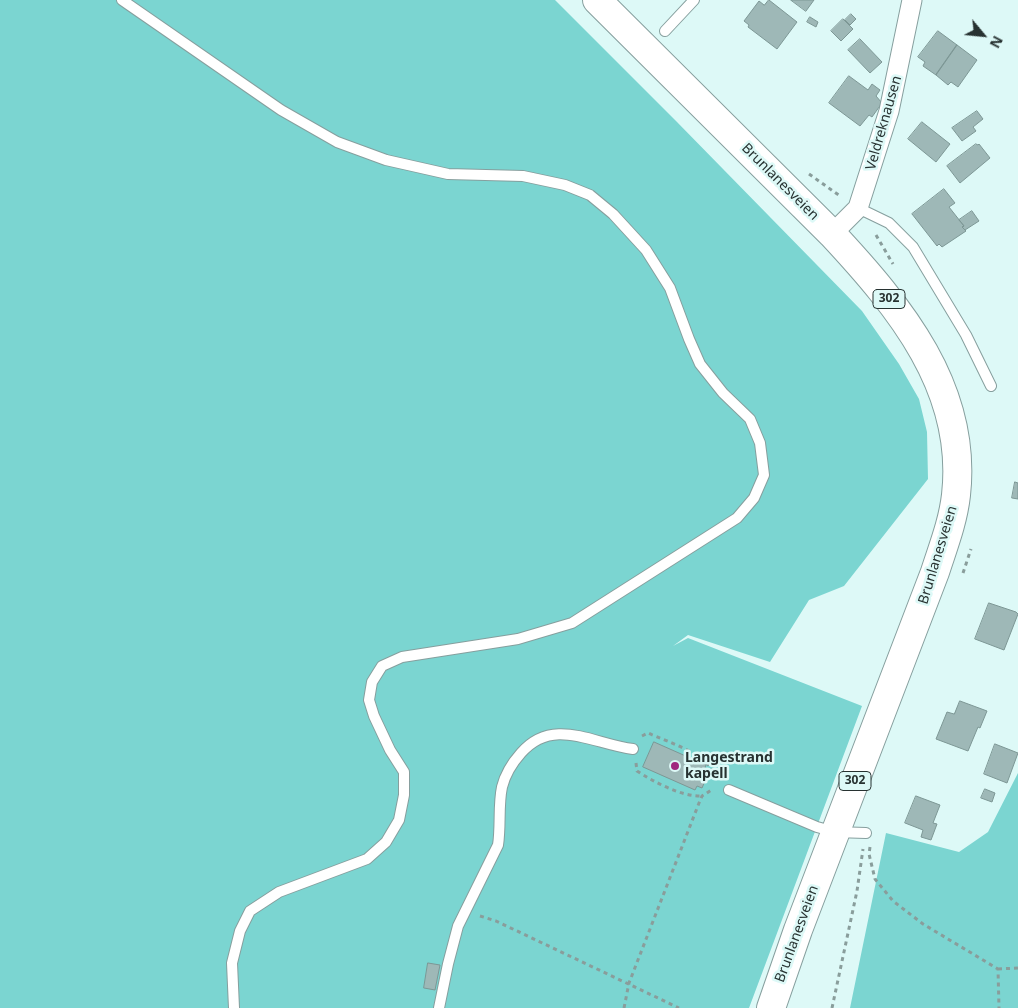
<!DOCTYPE html>
<html>
<head>
<meta charset="utf-8">
<style>
  body { margin:0 }
  #map { position:relative; width:1018px; height:1008px; overflow:hidden; background:#ddf9f7; font-family:"Noto Sans",sans-serif }
  canvas { display:block }
  .north { position:absolute; left:958px; top:10px; width:50px; height:50px; -webkit-text-stroke:4px #ddf9f7; paint-order:stroke; rotate:118deg; font-size:14px; font-weight:700; line-height:20px; text-align:center; color:#273231 }
  .north::after { content:''; display:block; margin:auto; width:18px; height:22px; background:#273231; clip-path:polygon(50% 0,100% 100%,50% 72%,0 100%) }
</style>
</head>
<body>
<div id="map">
<canvas width="1018" height="1008"></canvas>
<div class="north">N</div>
</div>
<script>
const ctx = document.querySelector('canvas').getContext('2d');
ctx.lineJoin = 'round';
function fillPath(path, color) { ctx.fillStyle = color; ctx.fill(path, 'evenodd'); }
function trace(path, color, width, dash) { ctx.strokeStyle = color; ctx.lineWidth = width; ctx.lineCap = dash ? 'butt' : 'round'; ctx.setLineDash(dash || []); ctx.stroke(path); }
function drawText(font, color, halo, rows, align = 'center') {
  ctx.font = font + ' "Noto Sans",sans-serif'; ctx.lineWidth = 5; ctx.setLineDash([]); ctx.textBaseline = 'middle'; ctx.strokeStyle = halo; ctx.fillStyle = color; for (const [text, x, y, turn = 0] of rows) {
    ctx.save(); ctx.translate(x, y); ctx.rotate((+turn || 0) * Math.PI / 180); ctx.textAlign = isNaN(turn) ? turn : align; if (halo) ctx.strokeText(text, 0, 0); ctx.fillText(text, 0, 0); ctx.restore();
  }
}
const green = new Path2D(`
  M0 0H555L677 122 862 311 899 364 919 399 927 432 928 479 844 586 809 600 770 662 688 635 673 646 688 638 862 706 749 1008H0Z
  M1018 773V1008H850L886 833 959 852 988 832Z`);
const building = new Path2D(`
  M769 0 797 22 777 49 748 27 749 25 744 21 759 1 764 5Z
  M791 0H814L806 11Z
  M851 14 856 19 850 25 845 20Z
  M810 17 818 22 816 27 807 22Z
  M843 19 853 29 841 41 831 31Z
  M938 31 957 45 936 75 923 66 925 62 918 57Z
  M860 39 882 62 870 73 848 50Z
  M957 45 977 60 958 87 951 82 948 85 936 75Z
  M849 76 868 90 872 84 880 90 876 96 882 103 872 117 869 115 860 126 829 103Z
  M977 111 983 119 973 127 976 131 962 141 952 128Z
  M922 122 950 144 936 162 908 139Z
  M976 144 978 145 979 144 990 158 960 183 947 166Z
  M944 189 955 203 949 207 964 226 962 227 966 231 942 247 939 244 937 246 912 214Z
  M972 211 979 221 965 230 962 227 964 226 959 220Z
  M1015 482 1018 483V499L1012 498Z
  M989 603 1016 612 1018 614 1004 650 975 639Z
  M960 701 987 711 980 728 978 727 968 751 936 739 947 712 954 714Z
  M654 742 706 765 704 770 709 772 702 788 697 786 695 790 643 767Z
  M995 744 1018 753 1007 783 984 774Z
  M985 789 995 793 992 802 981 798Z
  M916 796 940 805 933 823 937 824 931 840 921 837 923 830 905 823Z
  M428 963 440 965 435 990 424 988Z`);
const path = new Path2D(`
  M809 174 840 196
  M876 235 893 264
  M963 573 971 549
  M642 736 648 733C670 743 712 755 717 781
  M636 763 637 771C654 782 682 797 702 796
  M870 847 869 854 875 879 893 901 923 924 998 969 999 1008
  M480 916 496 921 679 1008
  M998 969 1018 968
  M624 1008 629 983 699 803 702 796 713 789
  M832 1008 857 891 863 849`);
const lane = new Path2D(`
  M122 0 281 110 337 142 386 160 448 174 523 176 565 185 590 195 613 214 646 250 670 288 689 339 700 364 723 393 750 419 760 443 764 475 754 498 737 518 572 623 518 639 402 657 382 666 372 682 369 700 374 716 390 750 404 772V795L399 820 386 842 367 859 279 892 250 911 240 931 232 963 234 1008
  M665 31 694 0
  M858 208 889 223 913 247 966 335 991 386
  M729 790 817 827 835 832 866 833
  M439 1008 448 964 458 926 498 845C501 826 498 806 502 787 505 775 513 762 521 753 553 716 593 744 633 749`);
const street = new Path2D(`
  M832 234 858 208 889 111 912 0`);
const primary = new Path2D(`
  M597 0 832 234C900 307 968 389 956 495 953 522 943 547 935 572L798 930 771 1008`);
const markers = [
  [675,766,5,"#a0287f"]
];
const shields = [
  [889,299,32],
  [855,781,32]
];
const shieldNames = [
  ["302",889,299],
  ["302",855,781]
];
const streetNames = [
  ["Veldreknausen",884,123,-74],
  ["Brunlanesveien",780,182,45],
  ["Brunlanesveien",938,555,-73],
  ["Brunlanesveien",797,934,-70]
];
const poiNames = [
  ["Langestrand",685,758],
  ["kapell",685,774]
];
fillPath(green, '#7bd5d1');
fillPath(building, '#9eb8b7');
trace(building, '#7d9795', 1);
trace(lane, '#869f9e', 12);
trace(street, '#869f9e', 21);
trace(primary, '#869f9e', 30);
trace(path, '#899d9b', 3, [4, 4]);
trace(lane, '#fff', 10);
trace(street, '#fff', 19);
trace(primary, '#fff', 28);
for (const [x, y, r, color] of markers) { const dot = new Path2D(); dot.arc(x, y, r, 0, 2 * Math.PI); ctx.fillStyle = color; ctx.fill(dot); trace(dot, '#ddf9f7', 2); }
for (const [x, y, w] of shields) { const box = new Path2D(); box.roundRect(x - w / 2, y - 9.5, w, 19, 4); ctx.fillStyle = '#ddf9f7'; ctx.fill(box); trace(box, '#273231', 1); }
drawText('bold 12px', '#273231', null, shieldNames);
drawText('14px', '#273231', '#ddf9f7', streetNames);
drawText('bold 14px', '#273231', '#ddf9f7', poiNames, 'left');
</script>
</body>
</html>
